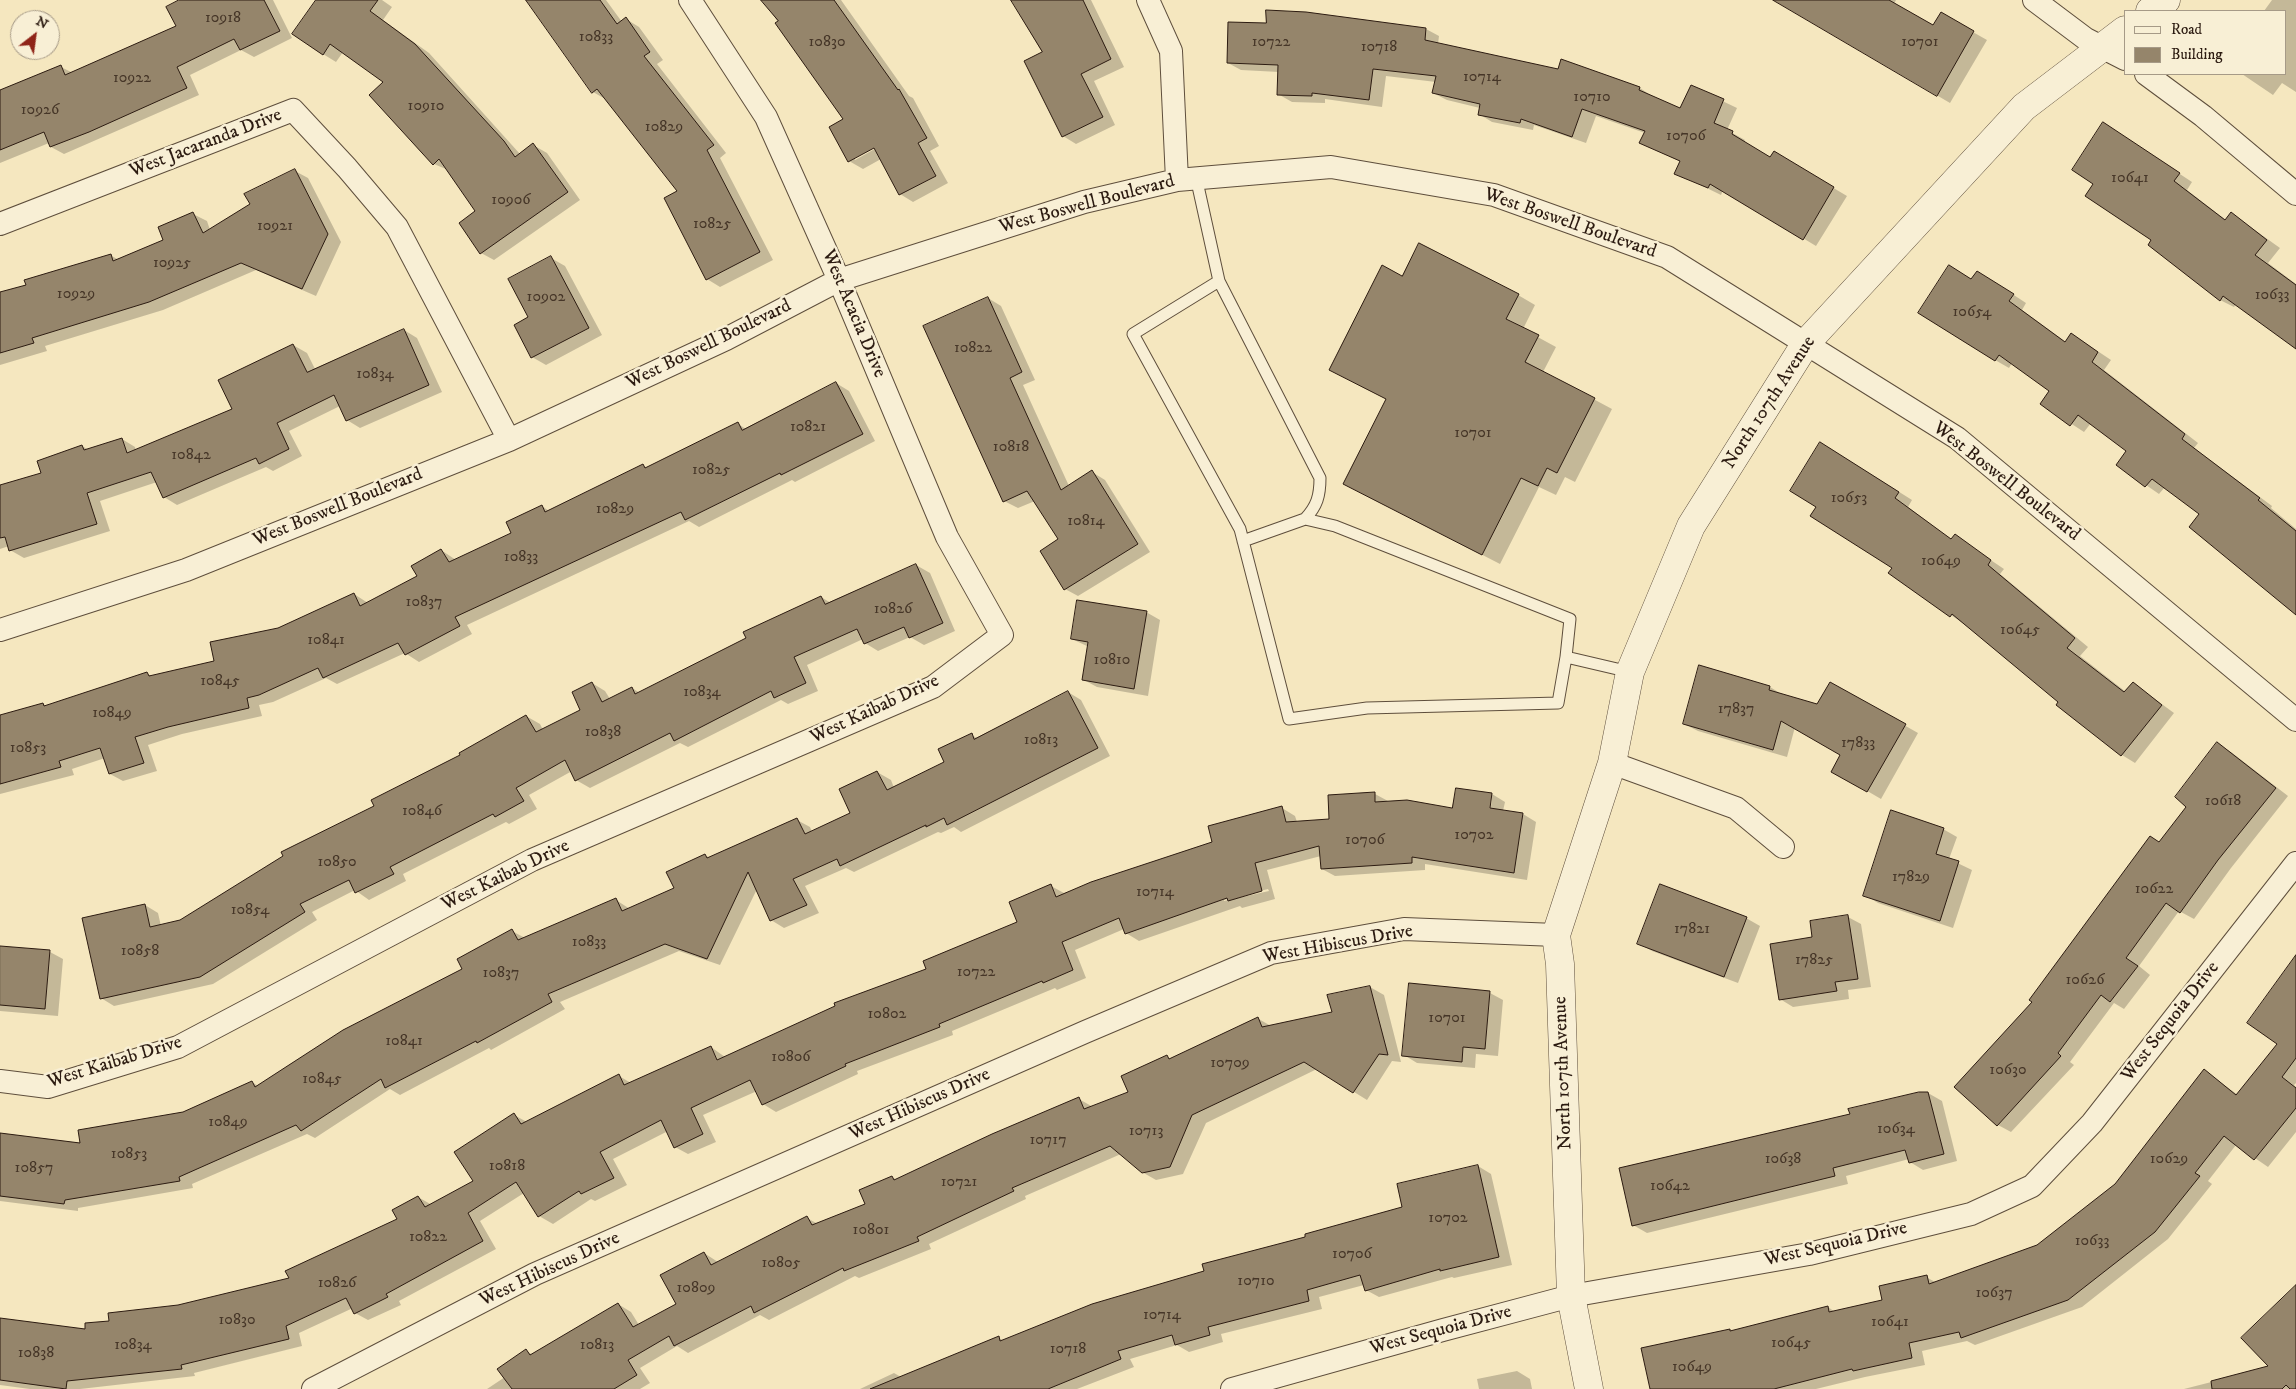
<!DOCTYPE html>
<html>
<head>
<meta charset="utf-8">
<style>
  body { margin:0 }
  #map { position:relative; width:2296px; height:1389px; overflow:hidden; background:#f5e7bf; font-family:"IM FELL DW Pica",serif }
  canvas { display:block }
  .legend { position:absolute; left:2124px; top:10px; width:162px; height:65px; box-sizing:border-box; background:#f8efd5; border:1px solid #a69a87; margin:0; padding:6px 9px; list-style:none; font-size:15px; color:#2c1b11 }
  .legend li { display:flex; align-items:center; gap:10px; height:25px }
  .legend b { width:25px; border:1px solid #a69a87 }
  .north { position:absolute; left:10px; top:10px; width:50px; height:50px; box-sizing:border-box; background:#f8efd5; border:1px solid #a69a87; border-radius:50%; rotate:30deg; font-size:14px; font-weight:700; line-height:20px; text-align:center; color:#2c1b11 }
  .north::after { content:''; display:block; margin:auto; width:18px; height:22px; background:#8f2418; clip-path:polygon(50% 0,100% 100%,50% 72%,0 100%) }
</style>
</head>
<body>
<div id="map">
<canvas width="2296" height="1389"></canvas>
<ul class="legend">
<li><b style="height:6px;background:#f8efd5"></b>Road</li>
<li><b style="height:14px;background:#95856b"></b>Building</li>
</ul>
<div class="north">N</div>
</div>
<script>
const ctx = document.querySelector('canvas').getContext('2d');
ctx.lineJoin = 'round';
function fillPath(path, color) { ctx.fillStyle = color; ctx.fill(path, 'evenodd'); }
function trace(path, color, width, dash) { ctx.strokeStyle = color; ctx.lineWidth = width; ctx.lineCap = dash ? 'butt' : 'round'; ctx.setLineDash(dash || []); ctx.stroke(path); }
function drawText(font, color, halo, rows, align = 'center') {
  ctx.font = font + ' "IM FELL DW Pica",serif'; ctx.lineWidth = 5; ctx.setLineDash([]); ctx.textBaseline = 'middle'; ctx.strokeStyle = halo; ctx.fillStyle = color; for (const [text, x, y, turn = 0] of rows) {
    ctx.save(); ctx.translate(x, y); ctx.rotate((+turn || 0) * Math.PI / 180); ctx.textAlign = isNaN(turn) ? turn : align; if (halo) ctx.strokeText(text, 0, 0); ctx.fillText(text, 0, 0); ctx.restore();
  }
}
const shadow = new Path2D(`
  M182 0H273L292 38 254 57 241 50 190 75 199 95 64 154 51 147 49 143 0 163V91L61 67 73 73 177 27Z
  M318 0H382L392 7 383 20 429 53 520 154 533 145 547 153 580 200 494 260 481 253 477 211 448 170 434 164 385 82 343 52 336 62 323 54Z
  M526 0H606L622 22 626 19 639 27 663 60 657 64 726 153 720 158 773 260 720 287 707 279 679 191 607 100 593 92Z
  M763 0H841L909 96 913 98 939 146 930 151 948 183 913 202 900 194 881 159 863 169 849 161 845 120ZM879 144 880 146 855 160V157Z
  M1013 0H1091L1124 67 1094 81 1115 125 1076 144 1063 136 1044 53Z
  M1775 0H1896L1894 4 1933 27 1941 14 1987 40 1950 103Z
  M2272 0H2296V92L2282 83 2273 95 2242 74H2285V11H2264Z
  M1426 29 1439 36 1438 44 1559 70 1562 61 1640 88 1653 97 1681 110 1691 86 1737 108 1727 130 1745 140 1744 142 1771 159 1788 161 1847 196 1816 246 1723 190 1721 195 1676 173 1681 162 1641 143 1645 133 1596 116 1586 143 1534 125 1533 130 1492 122 1479 114 1480 108 1447 100 1433 93 1436 82 1386 76 1382 107 1325 99V103L1292 102 1278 94 1279 72 1241 70 1228 63Z
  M2104 124 2192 182 2187 190 2226 220 2231 213 2280 248 2268 263 2296 284V347L2236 304 2234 307 2220 300 2153 240 2095 184Z
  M295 171 308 178 341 242 316 296 256 270 163 310 45 346 47 351 0 365V294L110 255 119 260 165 240 193 214 207 221 210 230 252 205Z
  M551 258 565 266 602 335 546 365 532 357 530 318Z
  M1403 277 1518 295 1535 305 1523 329 1556 347 1543 372 1612 409 1575 482 1565 477 1556 495 1539 487 1500 564 1345 484 1388 399Z
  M1991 280 2026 303 2022 310 2066 342 2072 334 2111 360 2104 370 2198 443 2194 448 2272 506 2271 508 2296 529V613L2201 514 2165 487 2159 494 2117 465 2128 451 2091 423 2084 432 2041 404 2051 390 2012 363 2009 368 1995 360 1972 281Z
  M988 298 1001 306 1035 380 1023 385 1069 486 1092 472 1105 480 1150 552 1078 596 1065 589 1060 540 1035 501 1018 508 1004 501Z
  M404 330 417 338 442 392 360 428 347 420 340 406 289 431 302 456 273 471 266 467 177 505 164 497 157 482 100 501 110 531 24 558 10 550 9 546 0 549V486L43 474 82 446 89 450 122 439 135 447 136 451 233 410 293 345 307 353 315 369Z
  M836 383 849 391 875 441 795 482 792 480 699 527 689 521 467 625 472 634 419 662 405 653 337 684 326 678 273 702 259 705 262 716 182 734 148 745 157 771 123 781 110 774 105 758 72 769 74 775 0 794V732L43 704 47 706 147 674 152 676 216 662 278 629 354 594 368 603 418 576 441 550 456 560 513 534 542 506 549 511 643 465 647 468 738 424 746 429Z
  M1834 451 1912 500 1908 507 1952 540 1955 536 2004 569 2000 574 2088 647 2080 656 2126 692 2133 683 2174 713 2135 763 2122 755 2058 705 2060 702 1964 624 1890 573 1894 567 1818 507Z
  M916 565 930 573 955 631 924 645 910 637 878 651 865 643 863 639 807 665 818 691 788 704 781 700 688 747 680 743 590 788 576 780 572 771 529 795 537 809 509 824 506 822 403 874 406 881 369 900 355 890 312 912 317 920 213 984 114 1006 101 998 145 905 158 913 161 926 180 922 526 716 540 724 543 730 582 710 592 683 605 691 610 699 632 688 640 693 748 638 821 597 831 603Z
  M1146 612 1160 620 1148 696 1097 687 1084 680 1089 647 1072 639Z
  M1830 683 1918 733 1881 799 1833 771 1842 754 1795 727 1787 757 1698 731 1684 724 1770 687 1783 695 1818 705Z
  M1068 692 1081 700 1110 756 961 832 954 827 941 833 938 832 854 872 846 868 805 886 819 913 784 928 771 920 757 889 720 965 679 951 560 1002 565 1009 491 1050 489 1048 400 1095 390 1089 315 1138 307 1134 192 1184 193 1188 78 1208V1211L0 1201V1134L82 1144 183 1113 252 1082 258 1086 464 969 512 931 525 938 616 900 630 909 676 889 705 855 710 858 797 820 810 827 812 832 852 813 877 772 891 780 894 788 946 763 972 735 978 739Z
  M2218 744 2231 752 2288 796 2231 868 2194 919 2179 911 2139 966 2150 975 2124 1009 2114 1003 2070 1062 2074 1065 2011 1132 1998 1125 2034 1002 2188 806Z
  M1375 794 1388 801 1454 809 1492 794 1505 802 1503 811 1523 814 1536 822 1527 880 1425 864V870L1335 876 1322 869 1321 856 1267 870 1275 899 1242 908 1240 906 1139 941 1126 933 1124 929 1075 950 1086 978 1057 990 1055 988 952 1031 953 1035 857 1071 858 1074 776 1112 763 1104 757 1091 703 1115 716 1142 688 1154 675 1147 668 1131 613 1159 627 1185 595 1201 591 1199 553 1224 539 1216 524 1193 480 1221 496 1249 399 1301 401 1305 368 1320 355 1313 353 1308 299 1333 302 1346 194 1373 195 1376 80 1389H30L0 1385V1319L87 1331 110 1322 290 1279 399 1220 418 1197 432 1205 475 1182 514 1115 527 1122 619 1076 631 1083 711 1047 725 1057 927 969 1019 922 1051 886 1064 893 1214 843 1282 808 1295 816 1297 822 1331 820ZM1490 798H1492L1490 814ZM1268 889 1269 891 1224 901V900Z
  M1943 829 1957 837 1949 859 1972 870 1953 928 1878 903 1865 895Z
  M1848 917 1861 924 1871 987 1848 990 1849 999 1793 1007 1780 999 1814 938Z
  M1746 918 1760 926 1738 983 1652 951 1638 943Z
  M0 947 50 952 63 959 58 1016 0 1011Z
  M2296 957V1083L2294 1085 2296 1087V1132L2268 1167 2236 1145 2208 1181 2212 1184 2168 1239 2082 1307 1975 1345 1967 1341 1922 1351 1925 1365 1865 1377 1816 1389H1651L1729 1330 1732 1332 1828 1307 1835 1312 1883 1301 1926 1277 1937 1283 2038 1246 2116 1185 2205 1071 2238 1095 2279 1044Z
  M1370 987 1384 995 1401 1062 1392 1061 1367 1100 1317 1069 1206 1123 1183 1174 1156 1180 1142 1172 1121 1154 1025 1196 1026 1199 929 1244 931 1249 859 1278 855 1276 769 1320 760 1315 688 1353 677 1346 640 1368 650 1383 640 1389H487L505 1377 526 1351 533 1355 618 1304 631 1312 639 1325 678 1305 704 1253 718 1262 807 1218 818 1224 866 1205 892 1177 897 1180 1079 1099 1093 1107 1130 1092 1167 1057 1171 1059 1257 1018 1271 1026 1333 1013Z
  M1490 993 1503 1000 1498 1056 1476 1054 1475 1068 1417 1063 1404 1055Z
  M1928 1093 1942 1101 1957 1161 1923 1170 1910 1162 1909 1159 1846 1176 1848 1184 1647 1233 1633 1225 1851 1115Z
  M1478 1166 1491 1174 1512 1265 1454 1278 1452 1277 1379 1297 1366 1290 1364 1285 1319 1297 1322 1309 1221 1334 1223 1342 1189 1352 1177 1345 1130 1359 1134 1367 1077 1389H860L894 1373 901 1377 999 1338 1004 1341 1307 1238 1404 1208Z
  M2296 1287V1389H2184L2270 1367Z
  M1517 1371 1530 1379 1532 1389H1479L1477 1379Z`);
const building = new Path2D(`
  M179 0H264L280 31 240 50 234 39 177 67 187 88 89 132 50 147 44 132 0 150V90L61 65 65 75 176 26 166 7Z
  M316 0H378L370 11 415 44 504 141 515 157 533 143 568 192 480 254 459 223 475 211 439 159 433 165 369 95 383 82 330 44 323 55 292 34Z
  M526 0H600L617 24 626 17 650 52 644 56 714 145 707 150 760 252 706 280 664 198 677 191 597 89 592 93Z
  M761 0H834L898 90 899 89 927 138 918 143 936 176 899 195 874 148 848 162 829 127 843 119 775 23 778 21Z
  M1011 0H1083L1111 59 1081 74 1103 117 1062 137 1024 61 1042 52Z
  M1773 0H1889L1933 25 1941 12 1974 31 1937 96Z
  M1266 10 1306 12 1426 28 1425 40 1558 69 1561 59 1640 87 1639 90 1680 108 1691 85 1724 99 1714 123 1733 131 1732 134 1770 157 1774 151 1834 187 1803 240 1710 184 1708 188 1674 174 1680 161 1639 143 1645 131 1582 109 1572 137 1521 119 1520 123 1478 115 1480 104 1432 93 1436 76 1373 69 1369 100 1312 93V96L1277 95 1278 65 1227 63 1228 22 1266 23Z
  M2103 122 2180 173 2174 181 2225 220 2231 212 2267 240 2255 255 2296 285V349L2223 296 2220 301 2148 245 2151 240 2085 196 2093 184 2072 170Z
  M295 169 328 234 302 289 241 263 149 302 32 338 34 343 0 353V292L26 285 24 280 111 254 113 261 163 240 158 227 193 212 203 233 250 204 244 194Z
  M1419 243 1519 294 1506 319 1539 335 1525 362 1595 398 1557 473 1547 468 1538 486 1521 478 1482 555 1343 484 1386 399 1329 370 1382 265 1402 276Z
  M551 256 589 328 531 358 514 325 528 317 508 279Z
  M1949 265 1971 279 1977 271 2014 294 2009 301 2065 342 2071 333 2098 352 2092 362 2185 434 2182 439 2260 498 2258 500 2296 531V615L2189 527 2199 514 2152 479 2145 487 2116 465 2126 451 2078 415 2070 426 2040 404 2049 391 1999 355 1995 361 1918 313Z
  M988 297 1022 372 1010 378 1061 490 1092 470 1138 544 1064 590 1040 551 1058 539 1027 491 1003 502 923 326Z
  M404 329 429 385 346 421 334 395 277 423 289 449 259 464 256 458 163 498 151 472 87 493 97 524 9 551 5 537 0 538V485L41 473 37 461 82 445 84 450 122 438 127 453 232 409 218 380 293 344 307 372Z
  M836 382 863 434 781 475 780 473 685 520 681 512 455 617 460 626 405 655 398 643 323 678 318 668 259 695 247 698 249 708 168 727 135 737 144 763 109 774 100 748 59 761 61 767 0 784V715L43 703 44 706 147 672 149 676 214 661 210 642 278 628 354 593 360 606 417 576 411 566 441 549 449 562 511 533 506 522 542 505 545 512 643 464 645 468 738 422 742 430Z
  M1820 442 1899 492 1895 498 1951 539 1955 534 1991 560 1988 565 2075 638 2067 648 2124 692 2133 682 2162 705 2121 756 2056 705 2058 702 1952 614 1950 617 1888 573 1892 568 1810 516 1816 507 1790 491Z
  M916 564 943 623 909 638 904 627 864 644 857 629 794 657 806 683 774 698 771 691 674 741 670 733 575 781 565 760 516 788 524 801 495 817 493 814 390 867 394 874 355 893 349 880 300 904 305 912 200 977 100 999 82 918 145 904 150 927 180 920 283 856 281 852 374 806 371 800 460 755 459 753 526 715 536 732 580 710 572 692 592 682 602 702 632 687 635 694 746 638 743 632 821 596 825 604Z
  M1077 600 1147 611 1134 689 1082 680 1088 642 1071 639Z
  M1699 665 1770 686 1769 690 1817 704 1830 682 1906 724 1867 792 1831 772 1840 755 1781 721 1773 750 1683 724Z
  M1068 691 1098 748 947 825 944 818 926 827V825L840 866 837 859 793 879 807 905 770 921 748 872 707 959 665 944 548 994 552 1002 477 1043 476 1041 385 1088 381 1079 301 1131 296 1125 179 1177 180 1181 65 1200 64 1204 0 1196V1133L80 1143 78 1130 183 1112 252 1081 255 1087 343 1030 462 969 457 959 512 929 518 940 616 898 622 911 674 888 666 872 705 854 707 858 797 818 805 834 850 813 839 789 877 771 887 790 944 762 938 749 972 733 974 739Z
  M2217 742 2276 788 2218 860 2180 913 2166 903 2126 958 2138 966 2110 1002 2101 995 2058 1053 2061 1056 1997 1126 1954 1087 2032 1002 2029 1000 2150 836 2159 842 2186 807 2175 797Z
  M1456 788 1492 793 1490 808 1523 813 1514 873 1412 857V863L1321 869 1319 846 1255 863 1262 891 1228 901 1227 898 1125 934 1119 918 1062 942 1073 970 1043 983 1042 981 939 1024 940 1027 845 1064 846 1066 762 1105 750 1080 691 1108 703 1134 674 1148 661 1120 600 1152 614 1178 581 1194 579 1191 538 1217 516 1182 468 1213 483 1241 386 1294 388 1297 354 1314 346 1298 286 1326 289 1339 181 1365 182 1369 67 1381 66 1389 0 1380V1318L85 1329V1323L109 1321 108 1313 178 1305 289 1278 285 1271 397 1219 392 1210 418 1196 425 1207 473 1181 454 1152 514 1113 521 1124 619 1074 624 1085 711 1046 717 1060 835 1006 834 1003 926 969 923 961 1017 922 1009 902 1051 884 1056 897 1091 882 1212 842 1208 826 1282 806 1286 822 1329 819 1328 795 1375 792V802L1407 800 1452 808Z
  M1891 810 1944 828 1936 854 1959 861 1940 921 1863 896Z
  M1660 884 1747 917 1724 977 1637 944Z
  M1848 915 1858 979 1835 982 1837 991 1779 1000 1770 944 1812 937 1810 921Z
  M0 946 50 950 45 1009 0 1005Z
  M2296 955V1058L2282 1077 2296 1088V1108L2254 1160 2224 1136 2195 1173 2200 1176 2155 1232 2068 1300 1961 1338 1959 1332 1909 1343 1912 1358 1853 1371 1852 1369 1774 1389H1650L1641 1348 1730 1329V1331L1828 1306 1829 1312 1882 1300 1879 1286 1927 1275 1929 1284 2037 1245 2115 1184 2204 1069 2236 1095 2277 1044 2247 1023Z
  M1409 983 1490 991 1485 1049 1463 1047 1462 1062 1402 1056Z
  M1370 986 1388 1055 1379 1054 1353 1093 1304 1062 1192 1115 1170 1167 1142 1173 1110 1146 1012 1188 1014 1191 917 1237 919 1241 844 1271 843 1268 754 1313 751 1306 674 1346 669 1336 628 1360 637 1375 614 1389H512L497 1369 526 1349 530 1355 618 1303 633 1327 676 1304 660 1275 704 1252 711 1265 807 1216 812 1225 865 1204 859 1190 892 1176 894 1180 992 1134 1079 1097 1084 1109 1128 1092 1121 1076 1167 1055 1169 1059 1258 1017 1262 1027 1332 1012 1327 995Z
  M1919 1092H1928L1944 1154 1909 1163 1905 1150 1833 1168 1835 1176 1632 1226 1619 1168 1850 1114 1848 1109Z
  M1478 1165 1499 1257 1440 1271V1269L1365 1291 1360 1275 1307 1290 1309 1301 1208 1327 1210 1335 1175 1345 1172 1335 1118 1351 1121 1359 1048 1389H870L999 1336 1000 1341 1092 1304 1204 1271 1202 1264 1305 1237V1234L1402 1207 1397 1184Z
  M2296 1285V1389H2290L2286 1385 2282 1389H2212L2211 1381 2268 1366 2241 1338Z`);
const service = new Path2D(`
  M1196 177 1219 281 1320 478C1320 496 1317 506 1305 519
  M1219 281 1133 334 1240 529 1289 719 1367 708 1558 703 1566 657 1630 672
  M1243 541 1305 519 1335 526 1570 619 1566 657`);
const minor = new Path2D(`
  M1148 0 1171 51 1177 180
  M2034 0 2086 39 2125 59
  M2146 74 2203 116 2296 194
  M0 224 293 110 347 168 397 227 509 440
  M0 630 186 570 509 440 726 339 839 280 1084 202 1177 180 1331 167 1494 195 1667 257 1957 438 2296 720
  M1612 763 1736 808 1783 847
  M0 1081 48 1087 178 1047 532 860 933 687 1002 635 947 537 839 280 766 117 690 0
  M313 1389 535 1274 1085 1032 1271 953 1404 929 1556 935
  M1232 1389 1443 1330 1571 1296 1809 1254 1971 1214 2032 1186 2092 1123 2296 863`);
const tertiary = new Path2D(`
  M2150 11 2166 0
  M1589 1389 1571 1296 1560 964 1556 935 1612 763 1630 672 1691 526 1806 343 2024 107 2125 30`);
const numberNames = [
  ["10918",223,19],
  ["10833",596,38],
  ["10830",827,43],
  ["10722",1271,43],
  ["10701",1920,43],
  ["10718",1379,48],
  ["10714",1482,78],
  ["10922",132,79],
  ["10710",1592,98],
  ["10910",426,107],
  ["10926",40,111],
  ["10829",664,128],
  ["10706",1686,137],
  ["10641",2130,179],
  ["10906",511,201],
  ["10825",712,225],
  ["10921",275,227],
  ["10925",172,264],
  ["10929",76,295],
  ["10633",2272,296],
  ["10902",546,298],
  ["10654",1972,313],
  ["10822",973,349],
  ["10834",375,375],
  ["10821",808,428],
  ["10701",1473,434],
  ["10818",1011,448],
  ["10842",191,456],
  ["10825",711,471],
  ["10653",1849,499],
  ["10829",615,510],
  ["10814",1086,522],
  ["10833",521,558],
  ["10649",1941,562],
  ["10837",424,603],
  ["10826",893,610],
  ["10645",2020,631],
  ["10841",326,641],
  ["10810",1112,661],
  ["10845",220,682],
  ["10834",702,693],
  ["17837",1736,710],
  ["10849",112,714],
  ["10838",603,733],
  ["10813",1041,741],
  ["17833",1858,744],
  ["10853",28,749],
  ["10618",2223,802],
  ["10846",422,812],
  ["10702",1474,836],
  ["10706",1365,841],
  ["10850",337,863],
  ["17829",1911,878],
  ["10622",2154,890],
  ["10714",1155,893],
  ["10854",250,911],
  ["17821",1692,930],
  ["10833",589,943],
  ["10858",140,952],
  ["17825",1814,961],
  ["10722",976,973],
  ["10837",501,974],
  ["10626",2085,981],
  ["10802",887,1015],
  ["10701",1447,1019],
  ["10841",404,1042],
  ["10806",791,1058],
  ["10709",1230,1064],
  ["10630",2008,1071],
  ["10845",322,1080],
  ["10849",228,1123],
  ["10634",1896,1130],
  ["10713",1146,1132],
  ["10717",1048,1141],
  ["10853",129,1155],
  ["10638",1783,1160],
  ["10629",2169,1160],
  ["10818",507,1167],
  ["10857",34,1169],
  ["10721",959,1183],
  ["10642",1670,1187],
  ["10702",1448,1219],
  ["10801",871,1231],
  ["10822",428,1238],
  ["10633",2092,1242],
  ["10706",1352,1255],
  ["10805",781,1264],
  ["10710",1256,1282],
  ["10826",337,1284],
  ["10809",696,1289],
  ["10637",1994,1294],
  ["10714",1162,1316],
  ["10830",237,1321],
  ["10641",1890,1323],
  ["10645",1791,1344],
  ["10834",133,1346],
  ["10813",597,1346],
  ["10718",1068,1350],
  ["10838",36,1354],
  ["10649",1692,1368]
];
const streetNames = [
  ["West Jacaranda Drive",206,144,-21],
  ["West Boswell Boulevard",1087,205,-15],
  ["West Boswell Boulevard",1570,224,19],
  ["West Acacia Drive",853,314,67],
  ["West Boswell Boulevard",709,345,-26],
  ["North 107th Avenue",1770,403,-57],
  ["West Boswell Boulevard",2006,482,38],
  ["West Boswell Boulevard",338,508,-22],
  ["West Kaibab Drive",875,710,-25],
  ["West Kaibab Drive",506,876,-26],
  ["West Hibiscus Drive",1338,945,-10],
  ["West Sequoia Drive",2171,1022,-52],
  ["West Kaibab Drive",115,1063,-17],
  ["North 107th Avenue",1564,1073,-92],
  ["West Hibiscus Drive",920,1105,-24],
  ["West Sequoia Drive",1836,1245,-13],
  ["West Hibiscus Drive",550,1270,-25],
  ["West Sequoia Drive",1441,1331,-15]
];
fillPath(shadow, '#0003');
fillPath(building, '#95856b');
trace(building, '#2c1b11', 1);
trace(service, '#5e4e3c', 13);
trace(minor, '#5e4e3c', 24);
trace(tertiary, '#5e4e3c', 29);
trace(service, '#f8efd5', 11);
trace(minor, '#f8efd5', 22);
trace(tertiary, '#f8efd5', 28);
drawText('16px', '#463628', null, numberNames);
drawText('19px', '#2c1b11', '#f8efd5', streetNames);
</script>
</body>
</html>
